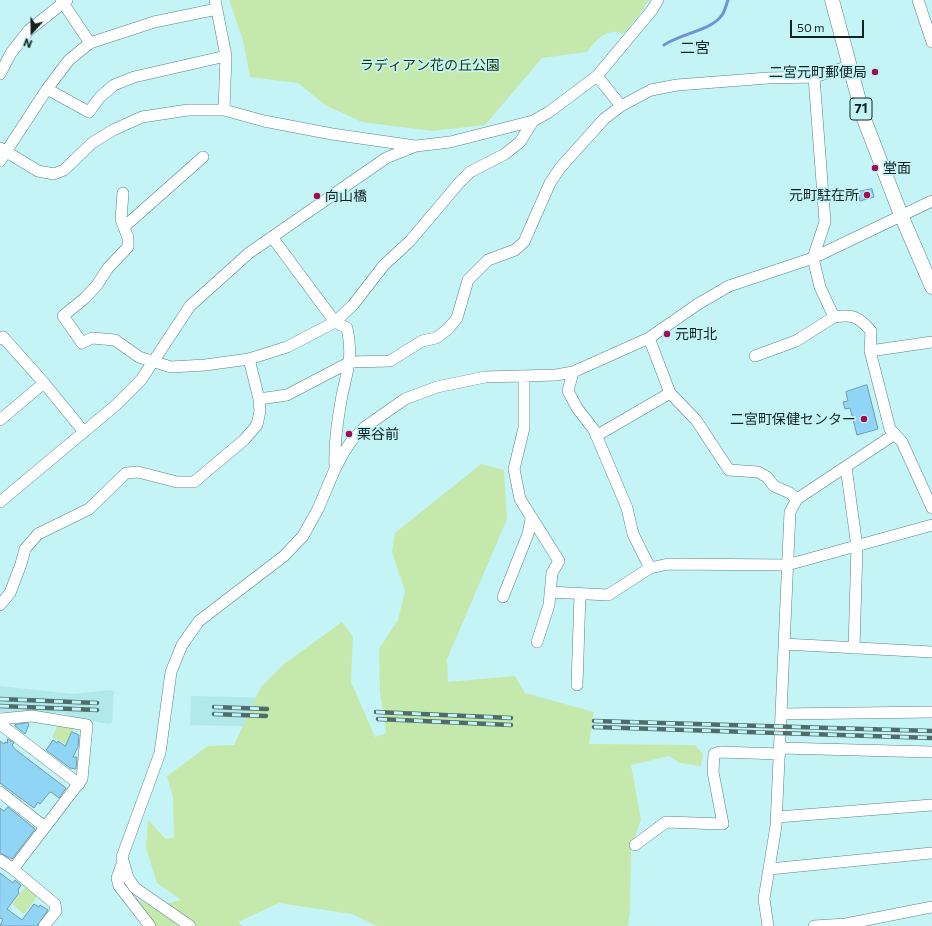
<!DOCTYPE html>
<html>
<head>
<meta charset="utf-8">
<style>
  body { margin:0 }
  #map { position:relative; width:932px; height:926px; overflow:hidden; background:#c4f4f5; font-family:Commissioner,sans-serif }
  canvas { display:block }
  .north { position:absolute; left:12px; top:12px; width:40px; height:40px; -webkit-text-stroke:3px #c4f4f5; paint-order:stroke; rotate:201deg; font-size:11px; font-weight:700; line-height:16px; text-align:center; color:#102222 }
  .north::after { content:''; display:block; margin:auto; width:14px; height:18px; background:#102222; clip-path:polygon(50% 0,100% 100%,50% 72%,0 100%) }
  .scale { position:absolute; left:790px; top:20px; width:74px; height:18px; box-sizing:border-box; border:2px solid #102222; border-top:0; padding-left:5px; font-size:12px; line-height:14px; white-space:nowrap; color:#102222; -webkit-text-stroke:3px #c4f4f5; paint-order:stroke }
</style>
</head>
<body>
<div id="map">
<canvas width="932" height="926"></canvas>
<div class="north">N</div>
<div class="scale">50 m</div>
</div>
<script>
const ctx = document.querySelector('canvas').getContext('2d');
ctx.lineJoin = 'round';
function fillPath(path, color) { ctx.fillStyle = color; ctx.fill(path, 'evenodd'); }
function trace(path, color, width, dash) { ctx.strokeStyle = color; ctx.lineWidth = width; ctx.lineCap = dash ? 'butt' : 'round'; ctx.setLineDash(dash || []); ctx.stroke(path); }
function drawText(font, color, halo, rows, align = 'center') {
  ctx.font = font + ' Commissioner,"Noto Sans JP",sans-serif'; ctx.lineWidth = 3.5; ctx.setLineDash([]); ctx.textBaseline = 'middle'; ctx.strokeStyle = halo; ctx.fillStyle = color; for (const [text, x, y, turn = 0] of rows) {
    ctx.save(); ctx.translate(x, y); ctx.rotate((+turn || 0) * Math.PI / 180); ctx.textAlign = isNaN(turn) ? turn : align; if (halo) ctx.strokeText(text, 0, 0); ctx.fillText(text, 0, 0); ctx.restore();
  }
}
const built = new Path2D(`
  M0 686 73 694 110 690 114 692 112 723 108 724 76 718 63 713 0 712Z
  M191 696 278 698V727L190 725Z`);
const green = new Path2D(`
  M229 0H649L639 15 623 34C608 26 595 41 587 52L542 58 485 125 432 131 362 122 325 105 298 83 250 77 243 40Z
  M481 464 504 470 507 519 447 659 448 682 515 676 525 693 594 712 589 744 695 745 703 754 701 766 680 763 669 756 631 765 641 820 631 848 630 911 628 926H377L352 914 279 903 238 922 242 926H156L129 895 153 907 181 900 157 883 146 848 148 820 166 839 174 837 173 797 167 776 208 746 234 745 261 687 284 664 342 622 353 637 351 682 375 737 386 733 380 692 379 649 398 620 405 591 392 552 395 533Z
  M58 725 74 728 66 744 52 737Z
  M26 886 38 895 24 914 12 904Z`);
const stream = new Path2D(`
  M664 45C681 33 711 31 722 15 725 11 726 5 728 0`);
const building = new Path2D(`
  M872 189 874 197 860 201 858 192Z
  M867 385 878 429 857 435 850 408 845 409 843 402 848 401 846 392Z
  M28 723 29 725 25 734 15 726V725Z
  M72 732 79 735 78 747 73 757H77L76 769 70 768 46 750 53 740 57 743 58 741 65 746Z
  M8 739 14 743 12 745 16 750 66 788 59 798 51 792 49 793 40 804 38 802 34 808 0 783V741L4 744 5 742 7 743Z
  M8 807 35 829 12 859 0 853V808L4 811Z
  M0 873 13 883 15 880 21 885 18 890 19 893 7 909 22 920 34 904 39 907 40 905 48 910 37 926H0L3 919 0 918Z`);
const minor = new Path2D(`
  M61 0 90 43
  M215 0 226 56 224 110
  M918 0 932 42
  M0 74 11 53 29 30 67 0
  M597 76 621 106
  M814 77 825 222 813 258 820 287 834 317C853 314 859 317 871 331L870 351
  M47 89 89 112 100 97 114 85 134 77 226 56
  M0 148 38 171 54 174 64 170 92 143 113 130 142 117 188 110H224L264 121 332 134 415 146
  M0 161 47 89 69 60 90 43 154 22 217 9
  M123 193 121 219 128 238V247L108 268 97 285 85 298 63 316 82 343 92 338 115 340 139 357 171 367 205 365 249 359 287 347 335 322 353 305 384 265 410 241 459 183 470 172 505 154 520 142 533 121
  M124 227 203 157
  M272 237 335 322 347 328C354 360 346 372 341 401 337 423 334 447 335 468
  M649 338 670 393 696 420 729 470 758 472 767 477 774 486 790 493 797 499
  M0 339 3 337 44 383
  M932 342 870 351 890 429 902 442 932 508
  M755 356 796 341 834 317
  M573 372 568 391 577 408 594 430 627 508 633 534 650 568 668 564 787 565 932 525
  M524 376V428L514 469 520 499 559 561 552 573 549 605 537 642
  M259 399 287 395 350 362 390 361 422 341 436 338 448 329 457 318 468 280 488 260 515 250 524 242 550 183 560 168 604 119 621 106 651 90 677 85 768 78 814 77 850 66
  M0 420 44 383 84 432
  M596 436 670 393
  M846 467 857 547 854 648
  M0 502 116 405 141 380 190 306 249 253 386 158 416 146 450 142 533 121 549 112 597 76 652 10 658 0
  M550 592 608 595 650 568
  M503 597 528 534 531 519
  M0 605 10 593 21 564 25 549 38 534 89 509 126 473 138 472 177 482H194L244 440 257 425 260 411 259 399 249 359
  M784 644 932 652
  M577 685 580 594
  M782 714 932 712
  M0 719 32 716 87 725 82 779 13 869 55 904 56 911 44 926
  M0 724 79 784
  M781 748 932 752
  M0 792 45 827
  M777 817 932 805
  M635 845 666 822 723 824 713 772 714 754 720 752 780 754
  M0 860 13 869
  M122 864 117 878 119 886 150 926
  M769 869 932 853
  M190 926 135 888 128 878 122 857 160 753 171 672 182 645 199 621 284 556 303 536 318 509 335 469 344 452 352 440 365 427 405 399 437 387 485 377 556 375 573 372 649 338 698 304 729 286 813 258 932 201
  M768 926 764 899 776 826 790 512 797 499 895 434
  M814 926 846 924 932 907`);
const major = new Path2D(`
  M832 0 864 119 901 215 932 287`);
const rail = new Path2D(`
  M0 699 97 703
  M0 706 97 710
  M214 707 267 709
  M376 712 511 718
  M214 714 266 716
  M378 719 511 725
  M594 721 932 731
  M594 727 932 738`);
const markers = [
  [875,72,4,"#a00d54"],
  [875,168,4,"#a00d54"],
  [867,195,4,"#a00d54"],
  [317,196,4,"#a00d54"],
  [667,334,4,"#a00d54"],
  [864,419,4,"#a00d54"],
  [349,434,4,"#a00d54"]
];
const shields = [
  [861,109,22]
];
const shieldNames = [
  ["71",861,109]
];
const parkNames = [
  ["ラディアン花の丘公園",430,65]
];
const poiNames = [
  ["二宮元町郵便局",867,72,"right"],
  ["堂面",883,168],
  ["元町駐在所",859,195,"right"],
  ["向山橋",325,196],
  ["元町北",675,334],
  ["二宮町保健センター",856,419,"right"],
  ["栗谷前",357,434]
];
const neighbourhoodNames = [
  ["二宮",695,48]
];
fillPath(built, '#b1e9ea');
fillPath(green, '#c5e9ac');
trace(stream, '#7193d3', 3);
fillPath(building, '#91d5f6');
trace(building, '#7498aa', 1);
trace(minor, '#588485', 12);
trace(major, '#588485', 15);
trace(minor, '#fff', 11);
trace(major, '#fff', 14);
trace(rail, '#4f6c6c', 4.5);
trace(rail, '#c4f4f5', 3, [9]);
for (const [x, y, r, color] of markers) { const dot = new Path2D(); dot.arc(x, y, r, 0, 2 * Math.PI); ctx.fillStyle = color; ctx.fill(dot); trace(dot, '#c4f4f5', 1.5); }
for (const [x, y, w] of shields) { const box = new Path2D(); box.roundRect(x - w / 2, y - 11, w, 22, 3); ctx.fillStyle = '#c4f4f5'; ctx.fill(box); trace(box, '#102222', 1); }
drawText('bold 13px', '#102222', null, shieldNames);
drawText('14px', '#1c3503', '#c4f4f5', parkNames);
drawText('14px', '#102222', '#c4f4f5', poiNames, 'left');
drawText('15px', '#102222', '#c4f4f5', neighbourhoodNames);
</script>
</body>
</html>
